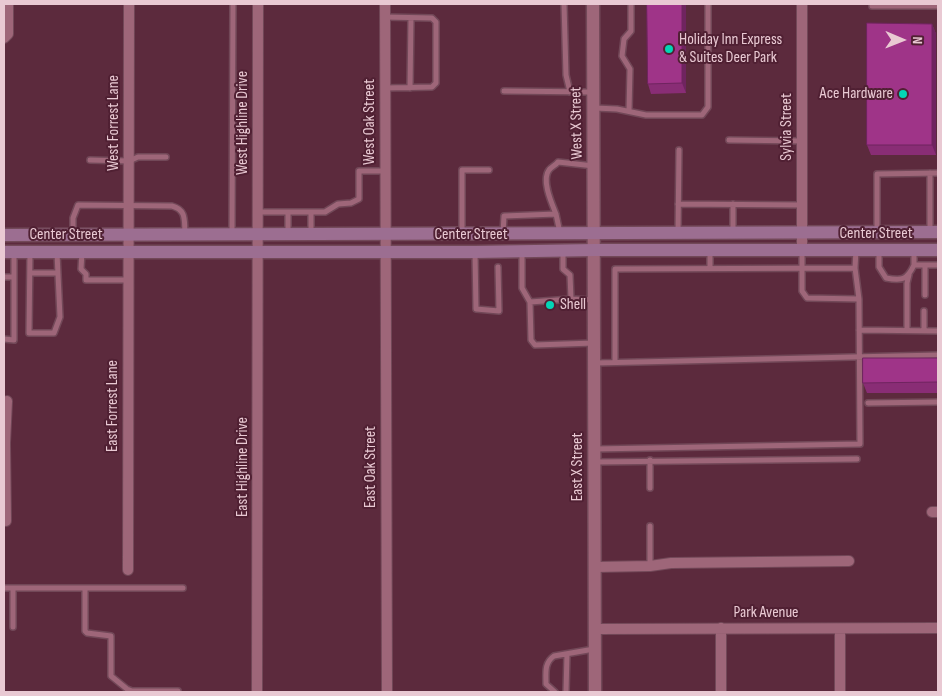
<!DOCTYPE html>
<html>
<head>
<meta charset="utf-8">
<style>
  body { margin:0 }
  #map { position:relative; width:942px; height:696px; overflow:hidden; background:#5c2a3d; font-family:"Sofia Sans Condensed",sans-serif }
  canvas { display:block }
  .frame { position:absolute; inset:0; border:5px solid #e9c9d3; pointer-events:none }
  .north { position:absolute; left:877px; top:15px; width:50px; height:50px; -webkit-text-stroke:4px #502033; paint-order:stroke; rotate:91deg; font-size:14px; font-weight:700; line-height:20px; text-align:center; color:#e9c9d3 }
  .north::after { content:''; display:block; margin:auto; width:18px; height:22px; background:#e9c9d3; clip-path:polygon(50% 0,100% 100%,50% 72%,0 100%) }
</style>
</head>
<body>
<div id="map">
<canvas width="942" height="696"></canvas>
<div class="frame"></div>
<div class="north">N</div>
</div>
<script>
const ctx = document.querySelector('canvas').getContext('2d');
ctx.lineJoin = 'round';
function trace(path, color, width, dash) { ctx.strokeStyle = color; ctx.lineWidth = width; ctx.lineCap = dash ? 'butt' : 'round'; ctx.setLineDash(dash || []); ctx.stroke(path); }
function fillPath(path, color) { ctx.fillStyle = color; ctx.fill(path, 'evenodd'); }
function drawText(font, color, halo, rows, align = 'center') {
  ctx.font = font + ' "Sofia Sans Condensed",sans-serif'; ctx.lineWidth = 4; ctx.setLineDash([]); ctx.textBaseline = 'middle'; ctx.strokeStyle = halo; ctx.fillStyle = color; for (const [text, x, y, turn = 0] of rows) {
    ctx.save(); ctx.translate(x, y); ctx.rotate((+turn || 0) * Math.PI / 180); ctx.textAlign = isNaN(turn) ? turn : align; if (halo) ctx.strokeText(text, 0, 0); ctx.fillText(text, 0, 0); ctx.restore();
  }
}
const service = new Path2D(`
  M564 4 566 75 570 92
  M872 6H938
  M385 17 432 18 436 22V83L432 87 385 88
  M410 88 411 18
  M504 91 593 92
  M595 108 617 109 646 115H702L708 107V4
  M629 111 630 69 622 56 624 39 631 31V4
  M729 140 802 141
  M90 160 129 161 138 157H166
  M678 204 802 205
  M733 204V233
  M258 212H325L338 204 351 203 359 199V171H385
  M288 212V234
  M311 212V234
  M556 214C552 204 541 180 549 170 551 167 556 165 558 162L594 166
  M462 232V170H489
  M877 232V174L938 173
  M930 232V173
  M232 233 233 4
  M503 233 504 216 556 214 560 233
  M678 233 679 150
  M73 234V218L78 205 172 206C187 210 184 221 185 233
  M914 250V265H938
  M563 251V269L570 275 571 299 593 300
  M802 251V291L807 298 859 299
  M879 251V267L886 278C902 281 907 280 914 265
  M30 252 29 333H54L60 317 57 253
  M82 252 81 269 86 274V280H129
  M522 252V288L530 302 531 340 535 345 594 343
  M475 253 476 309 499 311 498 267
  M710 268V251
  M855 268 856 250
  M30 273H57
  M4 277H14
  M925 295V265
  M530 302 571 299
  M859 330 938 331
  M907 330V283L909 275
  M924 331V311
  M4 339 14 340V253
  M595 363 938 355
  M868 403 938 402
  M595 449 860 444 859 299 855 268 615 269V362
  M595 462 857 459
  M650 488V460
  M650 566V526
  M4 588H183
  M85 588V631L87 633 111 636V676L127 689 132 691H178V692
  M13 627V588
  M555 692 546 684C546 673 544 663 554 656L594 649
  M566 692 567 654`);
const minor = new Path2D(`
  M385 4 387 692
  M802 4V250
  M4 38 8 34V4
  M4 443H5L7 401
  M5 443 6 521
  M932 512H938
  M595 567 650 566 671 563 849 561
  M128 570 129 4
  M595 629 938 628
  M840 629V692
  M257 692 258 4
  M721 692V628`);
const tertiary = new Path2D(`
  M593 4 595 692`);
const secondary = new Path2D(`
  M4 235 938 232
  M4 252H475L595 250H938`);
const wall = new Path2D(`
  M647 4H686V93L651 94 648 84Z
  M932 24 936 34V155H871L867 145Z
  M938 358V393H867L863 383Z`);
const shadedWall = new Path2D(`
  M682 4H686V93L682 83Z
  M932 24 936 34V155L932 145Z`);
const building = new Path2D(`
  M647 4H682V83L648 84Z
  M867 23 932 24V145H867Z
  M863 358H938V382L863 383Z`);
const markers = [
  [669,49,5,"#03d5b6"],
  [903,94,5,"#03d5b6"],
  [550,305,5,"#03d5b6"]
];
const poiNames = [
  ["Holiday Inn Express",679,40],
  ["& Suites Deer Park",679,58],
  ["Ace Hardware",893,94,"right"],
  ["Shell",560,305]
];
const streetNames = [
  ["West Oak Street",370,122,-90],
  ["West Forrest Lane",114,123,-90],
  ["West Highline Drive",243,123,-90],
  ["West X Street",577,123,-91],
  ["Sylvia Street",787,127,-90],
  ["Center Street",876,234],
  ["Center Street",66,235],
  ["Center Street",471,235],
  ["East Forrest Lane",113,406,-90],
  ["East Highline Drive",243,467,-90],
  ["East Oak Street",371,467,-90],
  ["East X Street",578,467,-90],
  ["Park Avenue",766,613]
];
trace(service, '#724858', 8);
trace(minor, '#724858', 12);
trace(tertiary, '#724858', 15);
trace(secondary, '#724858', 15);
trace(service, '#9e6679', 5);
trace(minor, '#9e6679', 10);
trace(tertiary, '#9e6679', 12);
trace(secondary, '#9c6e91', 12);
fillPath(wall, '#892d75');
fillPath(shadedWall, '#6f245f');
fillPath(building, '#9f3488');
trace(building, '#6f245f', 1);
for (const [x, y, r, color] of markers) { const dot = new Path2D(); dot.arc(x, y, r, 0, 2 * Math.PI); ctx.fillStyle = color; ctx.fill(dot); trace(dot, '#502033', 2); }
drawText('16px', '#e9c9d3', '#502033', poiNames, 'left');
drawText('16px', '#e9c9d3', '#502033', streetNames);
</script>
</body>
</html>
